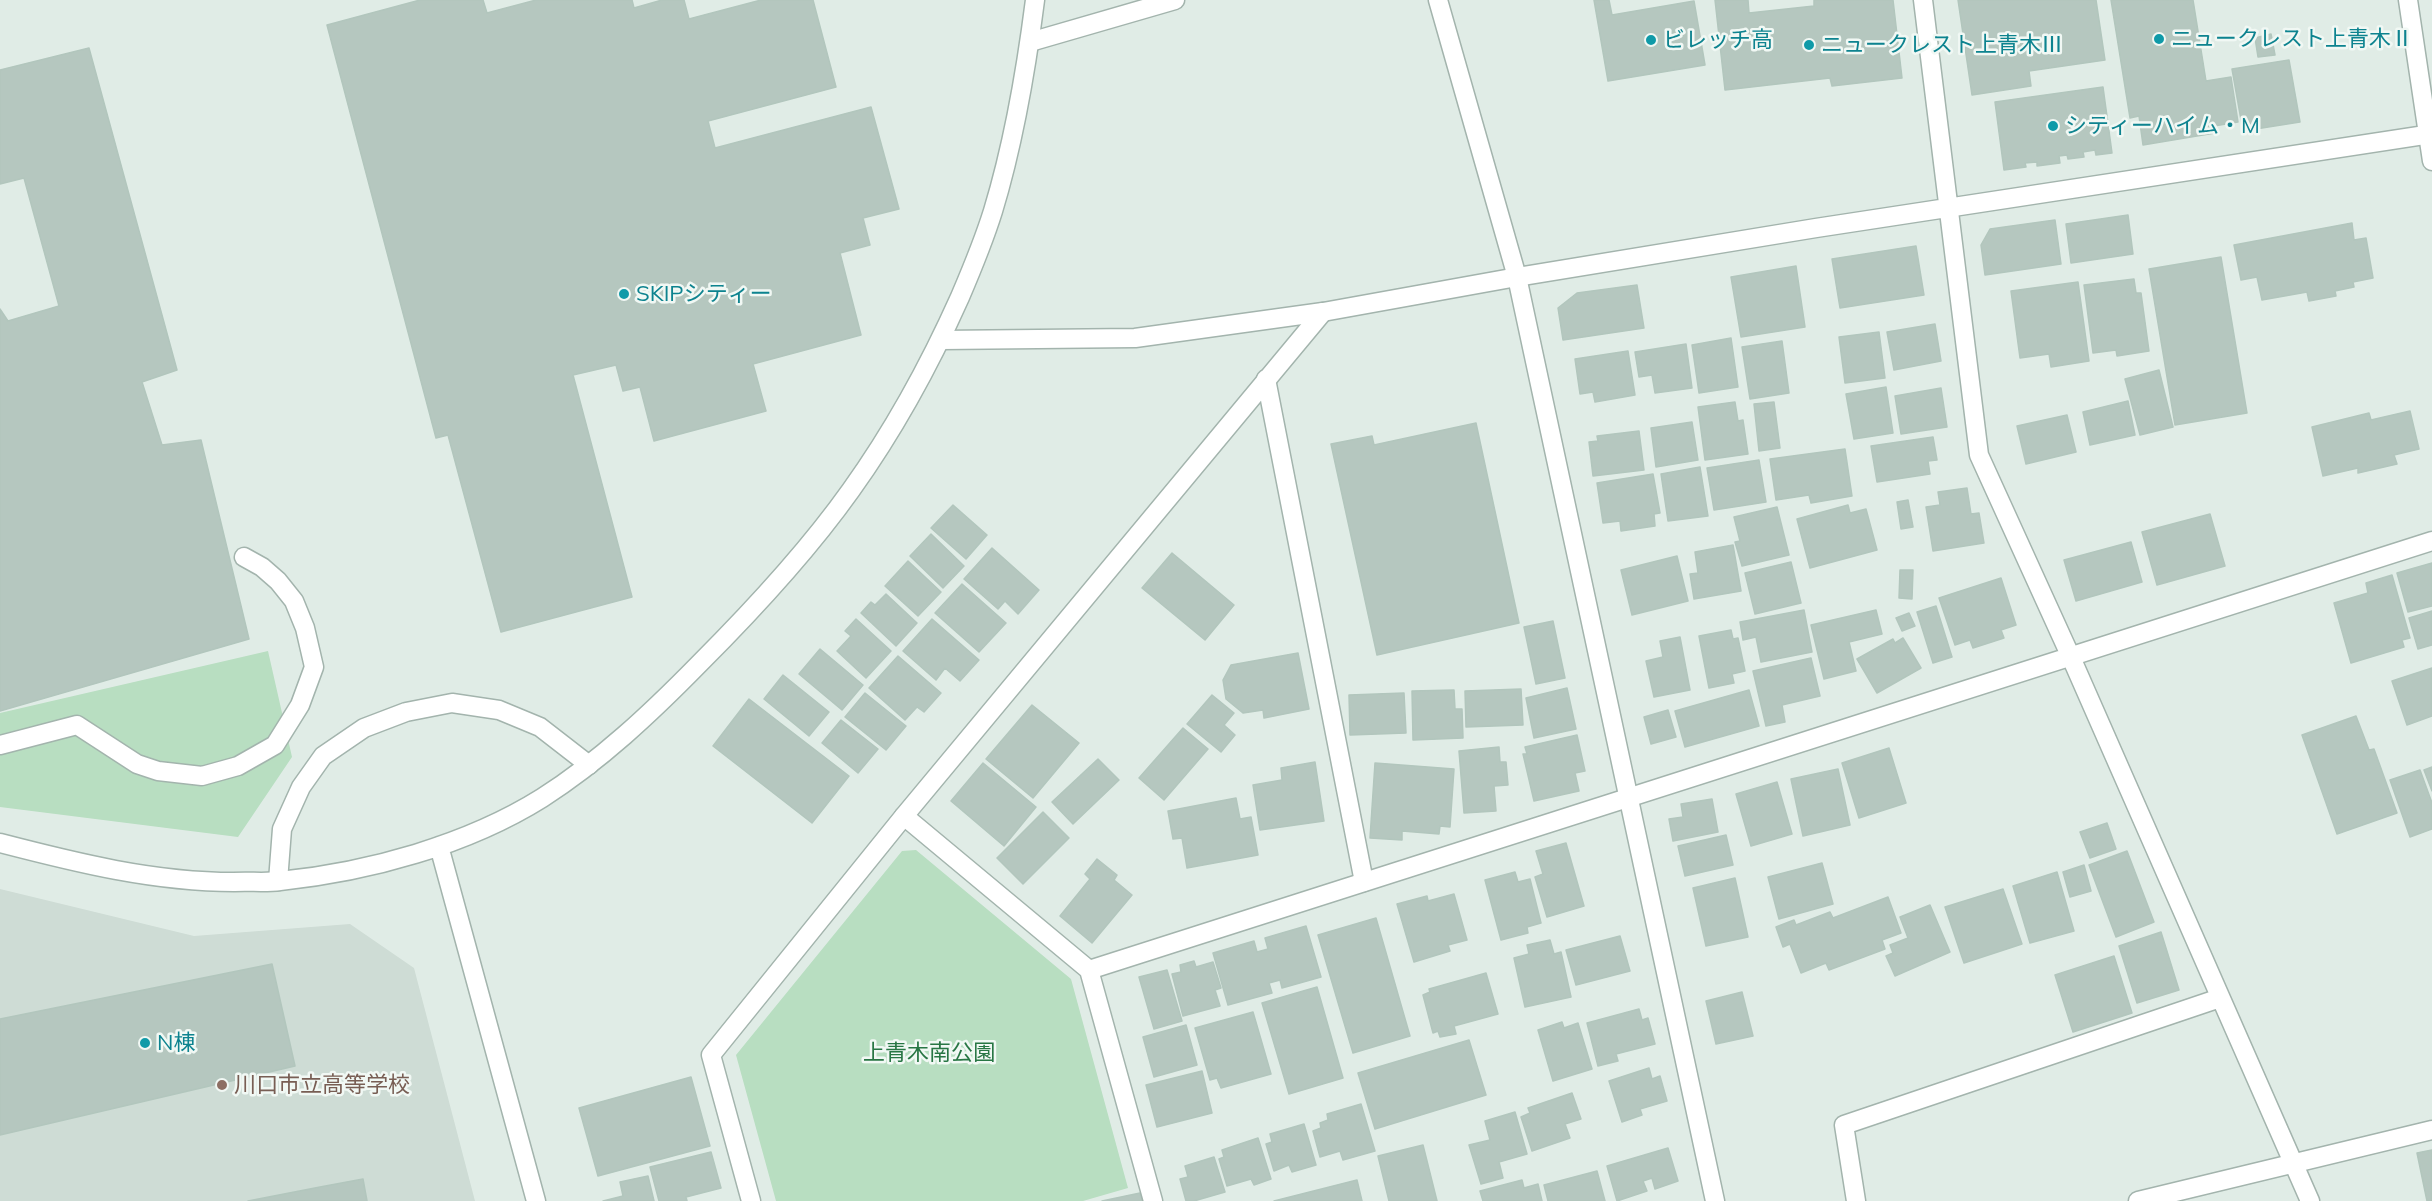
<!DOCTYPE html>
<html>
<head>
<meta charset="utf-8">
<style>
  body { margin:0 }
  canvas { display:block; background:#e0ece6 }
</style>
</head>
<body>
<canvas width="2432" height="1201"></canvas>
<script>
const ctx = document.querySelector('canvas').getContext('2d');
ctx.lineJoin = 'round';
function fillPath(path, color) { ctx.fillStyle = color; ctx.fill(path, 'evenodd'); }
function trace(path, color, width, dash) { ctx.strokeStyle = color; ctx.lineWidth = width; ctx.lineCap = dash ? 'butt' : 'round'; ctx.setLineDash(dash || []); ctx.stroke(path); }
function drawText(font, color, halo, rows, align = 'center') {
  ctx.font = font + ' Mulish,"Noto Sans JP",sans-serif'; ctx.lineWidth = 5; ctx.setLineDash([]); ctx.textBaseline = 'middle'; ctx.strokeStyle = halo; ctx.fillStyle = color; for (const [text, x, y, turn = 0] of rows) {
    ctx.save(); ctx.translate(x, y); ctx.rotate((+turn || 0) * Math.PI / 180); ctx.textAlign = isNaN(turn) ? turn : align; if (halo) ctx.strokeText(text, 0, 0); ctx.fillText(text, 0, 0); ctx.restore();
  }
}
const built = new Path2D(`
  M0 889 194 936 350 924 414 968 475 1201H0Z`);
const green = new Path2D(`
  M268 651 292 757 238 837 0 807V713Z
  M916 850 1071 979 1128 1188 1083 1201H776L736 1055 902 851Z`);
const building = new Path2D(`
  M420 0H483L487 13 536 0H632L634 8 662 0H684L689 19 761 0H813L836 87 708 121 715 148 871 107 899 209 863 218 870 245 840 253 861 335 753 364 766 411 654 441 640 387 623 391 616 365 573 375 632 597 501 632 448 435 436 438 327 25Z
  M1594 0H1609L1612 15 1694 1 1705 65 1608 81Z
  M1715 0H1748L1749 13 1814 6V0H1893L1902 78 1832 86 1830 78 1725 90Z
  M1958 0H2096L2105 60 2029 71 2031 86 1972 95Z
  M2111 0H2193L2206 81 2231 77 2238 122 2214 126 2215 133 2143 145 2139 116 2130 118Z
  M2271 34 2275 55 2258 57 2255 38Z
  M89 48 177 370 142 382 162 445 201 440 249 639 0 711V309L8 321 59 306 24 178 0 184V70Z
  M2289 60 2300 122 2243 131 2232 69Z
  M2103 87 2112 153 2096 155 2095 150 2083 152 2084 157 2068 159 2067 155 2059 156 2060 163 2037 166V162L2025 163 2026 167 2004 170 1995 102Z
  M2128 215 2133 254 2071 263 2066 224Z
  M2055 220 2061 264 1985 275 1981 245 1990 229Z
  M2352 223 2354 240 2366 238 2373 278 2353 282 2354 287 2335 291 2336 296 2309 301 2307 292 2262 300 2257 277 2241 280 2234 245Z
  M1916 246 1924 295 1840 308 1832 259Z
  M2221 257 2247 413 2175 425 2149 269Z
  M1796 266 1805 327 1741 337 1731 277Z
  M2134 279 2136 293H2141L2149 351 2117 356 2116 350 2093 353 2084 285Z
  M2078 282 2089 361 2051 367 2049 354 2020 358 2011 291Z
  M1637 285 1644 328 1563 340 1558 308 1577 293Z
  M1935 324 1941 361 1894 370 1887 332Z
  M1879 332 1885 378 1845 383 1839 337Z
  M1731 338 1738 387 1699 393 1692 345Z
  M1782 341 1789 393 1750 399 1742 347Z
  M1686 344 1692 388 1655 393 1652 375 1639 377 1635 352Z
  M1628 351 1635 395 1595 402 1593 392 1580 394 1575 359Z
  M2159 370 2173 427 2140 435 2125 379Z
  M1886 387 1893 433 1854 439 1846 394Z
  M1941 388 1947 427 1901 434 1895 396Z
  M2128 401 2135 435 2090 445 2083 412Z
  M1735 402 1738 421 1743 420 1748 454 1705 460 1698 407Z
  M1774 402 1780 448 1759 451 1754 404Z
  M2410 411 2419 449 2394 455 2397 464 2358 473V468L2323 476 2312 427 2369 413 2371 420Z
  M2067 415 2076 452 2026 464 2017 426Z
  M1692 422 1698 460 1656 467 1651 428Z
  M1476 423 1519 623 1377 655 1331 444 1372 436 1374 445Z
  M1639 431 1644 470 1593 476 1589 442 1598 441 1597 436Z
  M1933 437 1937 460 1928 461 1930 474 1877 482 1871 446Z
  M1845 449 1852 496 1811 503 1809 495 1776 500 1770 459Z
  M1759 460 1766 502 1714 510 1707 468Z
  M1700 467 1708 516 1668 521 1661 474Z
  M1653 474 1660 513 1654 514 1655 526 1621 531 1620 521 1603 523 1597 483Z
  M1967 488 1971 514 1979 513 1984 543 1933 551 1926 507 1940 505 1938 492Z
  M1908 500 1913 527 1901 529 1897 502Z
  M953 505 987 535 966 559 931 528Z
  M1848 505 1850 513 1866 509 1877 550 1810 568 1797 519Z
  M1777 507 1789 555 1742 566 1735 542 1740 541 1734 517Z
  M2210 514 2225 566 2157 585 2142 532Z
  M931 534 964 566 943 588 910 556Z
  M2131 542 2142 582 2076 601 2064 560Z
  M1733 545 1741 591 1694 599 1690 574 1698 573 1695 552Z
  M992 548 1039 590 1018 614 1005 601 998 609 964 579Z
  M1172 553 1234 605 1205 640 1142 588Z
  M1677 556 1688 601 1632 615 1621 570Z
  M908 561 941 592 918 616 885 586Z
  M1791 562 1801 603 1755 614 1745 573Z
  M2432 563V606L2408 612 2397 573Z
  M1900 570H1913L1912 599 1899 598Z
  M2392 575 2410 638 2402 640 2404 647 2351 663 2334 603 2368 593 2366 583Z
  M2001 578 2016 625 2001 630 2004 638 1973 648 1970 640 1955 645 1939 598Z
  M962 584 1006 623 979 652 935 613Z
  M886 594 917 623 896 646 861 613 871 602 875 605Z
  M1936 606 1952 657 1933 663 1917 612Z
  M1804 610 1812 652 1761 662 1756 637 1743 640 1740 622Z
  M1876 610 1882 634 1849 642 1856 671 1824 679 1811 625Z
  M2432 611V645L2418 649 2409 618Z
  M1909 613 1915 626 1902 631 1896 618Z
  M856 619 891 651 866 678 837 651 851 636 845 631Z
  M932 619 979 660 960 681 945 668 936 680 903 651Z
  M1553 621 1565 678 1536 684 1524 627Z
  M1731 630 1733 639 1738 638 1745 671 1732 674 1734 683 1709 688 1699 636Z
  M1680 637 1690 690 1654 697 1646 661 1663 657 1660 641Z
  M1903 638 1921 668 1877 693 1857 659 1893 639 1895 643Z
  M820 649 863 685 842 710 799 674Z
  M1298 653 1309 709 1264 718 1263 710 1243 713 1226 699 1223 680 1231 665Z
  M898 656 941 693 924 712 917 707 905 720 869 688Z
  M1811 658 1820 696 1782 705 1785 722 1766 726 1753 671Z
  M2432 668V716L2407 725 2392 681Z
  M783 675 829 712 809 736 764 699Z
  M1567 688 1576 729 1534 738 1526 698Z
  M1521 689 1523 725 1466 727 1465 691Z
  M1454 690 1455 709H1462L1463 738 1413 740 1412 691Z
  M1749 690 1759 726 1685 747 1675 711Z
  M865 693 906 726 886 750 845 717Z
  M1404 693 1406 733 1350 735 1349 695Z
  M1212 695 1234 713 1224 725 1235 735 1221 752 1187 724Z
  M749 699 849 776 812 823 713 746Z
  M1032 705 1079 743 1033 798 986 759Z
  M1668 710 1676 737 1651 744 1644 717Z
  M2356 716 2369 750 2374 749 2397 813 2337 834 2302 735Z
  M841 720 878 749 858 773 822 743Z
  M1183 728 1208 749 1164 800 1139 778Z
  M1577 735 1585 771 1575 773 1579 791 1534 801 1523 754H1527L1525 747Z
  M1499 747 1500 762H1506L1508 785 1494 786 1496 811 1464 813 1459 751Z
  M1889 748 1906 803 1859 818 1842 763Z
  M1098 759 1119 780 1073 824 1052 802Z
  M1315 762 1324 821 1260 830 1253 785 1282 780 1281 768Z
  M983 763 1036 807 1004 846 951 801Z
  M1375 763 1454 769 1450 827 1440 826 1439 834 1402 831V840L1370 838Z
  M2432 767V791L2424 770Z
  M1838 769 1850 825 1803 836 1791 779Z
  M2420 770 2432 803V829L2410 837 2390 780Z
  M1777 782 1792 834 1751 846 1736 794Z
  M1236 798 1240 819 1251 817 1258 855 1187 868 1182 838 1173 839 1168 811Z
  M1712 799 1718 832 1673 841 1669 819 1683 817 1681 804Z
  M1043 812 1069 838 1023 884 997 858Z
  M2107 823 2116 849 2090 858 2080 832Z
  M1726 835 1733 865 1685 876 1678 846Z
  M1566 843 1584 906 1547 917 1535 877 1543 874 1536 851Z
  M2127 851 2154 922 2116 937 2089 865Z
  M1097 859 1117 875 1114 880 1132 895 1092 943 1060 916 1090 879 1085 874Z
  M1822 863 1833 904 1779 919 1768 877Z
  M2084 865 2091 891 2070 897 2063 872Z
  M1515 872 1518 882 1530 879 1541 923 1527 927 1528 933 1501 940 1485 880Z
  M2057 872 2074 931 2030 943 2013 886Z
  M1735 878 1748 937 1706 946 1693 888Z
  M2003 889 2022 944 1964 963 1945 907Z
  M1454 894 1467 940 1448 945 1450 951 1414 962 1397 904 1427 896 1428 901Z
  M1888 897 1901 933 1882 940 1885 949 1829 970 1826 963 1801 973 1790 944 1783 947 1776 927 1794 920 1796 925 1830 912 1833 918Z
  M1930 905 1950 952 1895 976 1886 956 1893 953 1890 945 1908 938 1900 917Z
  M1376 918 1410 1036 1353 1053 1318 935Z
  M1306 926 1321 977 1282 988 1280 980 1269 983 1272 993 1228 1005 1213 953 1254 941 1257 952 1268 949 1265 938Z
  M2161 932 2179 990 2137 1003 2119 946Z
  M1620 936 1630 971 1576 985 1566 950Z
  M1550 940 1554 954 1561 952 1571 997 1525 1007 1514 958 1529 954 1527 945Z
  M2114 956 2132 1013 2073 1032 2055 975Z
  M1194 961 1196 967 1213 962 1221 988 1215 990 1220 1006 1183 1016 1172 974 1181 972 1180 965Z
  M272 964 295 1066 0 1135V1019Z
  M1167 970 1182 1021 1154 1029 1139 977Z
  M1486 973 1498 1014 1454 1026 1456 1034 1440 1037 1438 1031 1433 1033 1423 995 1430 992 1429 989Z
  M1317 987 1343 1078 1289 1094 1262 1003Z
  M1742 992 1753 1036 1716 1044 1706 1001Z
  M1639 1009 1642 1020 1648 1018 1655 1044 1616 1054 1618 1061 1598 1066 1587 1023Z
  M1253 1012 1271 1074 1221 1088 1217 1078 1210 1080 1195 1028Z
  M1562 1022 1564 1028 1578 1023 1592 1069 1553 1081 1538 1030Z
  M1186 1025 1197 1065 1154 1077 1143 1037Z
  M1469 1040 1486 1095 1375 1129 1358 1073Z
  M1649 1068 1652 1079 1660 1076 1667 1101 1640 1109 1642 1115 1622 1122 1609 1081Z
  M1202 1071 1212 1113 1157 1127 1146 1085Z
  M691 1077 710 1146 598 1176 579 1108Z
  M1572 1093 1581 1119 1565 1124 1570 1138 1532 1151 1521 1117 1530 1113 1528 1108Z
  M1361 1104 1375 1151 1343 1160 1340 1151 1320 1157 1313 1131 1321 1128 1320 1123 1328 1120 1327 1114Z
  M1515 1112 1527 1154 1499 1162 1503 1178 1481 1184 1469 1145 1490 1140 1485 1121Z
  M1304 1124 1316 1165 1292 1172 1289 1165 1274 1171 1266 1144 1272 1142 1270 1134Z
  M1258 1138 1271 1179 1254 1185 1251 1179 1227 1186 1219 1159 1224 1157 1222 1150Z
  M1423 1145 1437 1201H1389L1378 1156Z
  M1668 1148 1678 1181 1655 1189 1652 1178 1643 1181 1647 1191 1617 1201 1607 1166Z
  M2432 1150V1201H2427L2417 1153Z
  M711 1152 721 1188 686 1197 687 1201H659L650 1167Z
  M1214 1157 1225 1192 1194 1201H1186L1180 1179 1188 1177 1185 1166Z
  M1597 1171 1605 1201H1548L1544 1185Z
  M648 1176 654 1201H603L623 1196 620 1182Z
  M363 1179 367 1201H248L320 1187Z
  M1357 1180 1362 1201H1274Z
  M1522 1180 1524 1188 1538 1184 1542 1201H1483L1480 1191Z
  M1140 1193 1142 1201H1102Z`);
const service = new Path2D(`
  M1266 379 1364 882
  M0 745 77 725 137 764 158 771 202 776 238 766 275 745 300 705 314 667 305 628 294 601 278 581 262 567 244 557
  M278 881 282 829 301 787 323 756 364 728 406 712 452 703 499 710 540 727 589 765`);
const minor = new Path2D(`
  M1923 0 1979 455 2070 655 2310 1201
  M1030 42 1175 0
  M941 340 1135 338 1323 312 1517 277 1816 228 2432 134
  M904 816 1089 970 1153 1201
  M1089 970 2432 541
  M1856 1201 1844 1125 2220 998
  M2138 1201 2432 1130`);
const tertiary = new Path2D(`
  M1438 0 1517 277 1715 1201
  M2408 0 2432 161
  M0 843C77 863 154 882 234 882 249 881 265 883 280 881 368 872 467 845 542 798 600 761 651 713 699 664 753 610 807 552 851 490 894 430 930 364 960 297 972 269 984 240 993 211 1014 142 1026 71 1035 0
  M439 846 536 1201
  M751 1201 711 1055 904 816 1323 312`);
const markers = [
  [2159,39,6,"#0f9aa8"],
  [1651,40,6,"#0f9aa8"],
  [1809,45,6,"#0f9aa8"],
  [2053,126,6,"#0f9aa8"],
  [624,294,6,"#0f9aa8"],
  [145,1043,6,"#0f9aa8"],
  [222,1085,6,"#8d6e63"]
];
const cultureNames = [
  ["ニュークレスト上青木Ⅱ",2171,39],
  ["ビレッチ高",1663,40],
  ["ニュークレスト上青木Ⅲ",1821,45],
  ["シティーハイム・M",2065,126],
  ["SKIPシティー",636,294],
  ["N棟",157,1043]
];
const parkNames = [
  ["上青木南公園",929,1053]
];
const educationNames = [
  ["川口市立高等学校",234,1085]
];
fillPath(built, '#cedcd5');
fillPath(green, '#b8dec1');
fillPath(building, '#b5c7bf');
trace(building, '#b2c6bd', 1.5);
trace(service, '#a3b4ad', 21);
trace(minor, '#a3b4ad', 21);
trace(tertiary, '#a3b4ad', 21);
trace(service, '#fff', 18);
trace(minor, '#fff', 18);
trace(tertiary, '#fff', 18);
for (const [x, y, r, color] of markers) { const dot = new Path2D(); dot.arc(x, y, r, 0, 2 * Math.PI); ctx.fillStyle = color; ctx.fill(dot); trace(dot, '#f1f8f4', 2); }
drawText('22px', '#0d838f', '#f1f8f4', cultureNames, 'left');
drawText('22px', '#287644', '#f1f8f4', parkNames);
drawText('22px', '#785e54', '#f1f8f4', educationNames, 'left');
</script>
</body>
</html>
